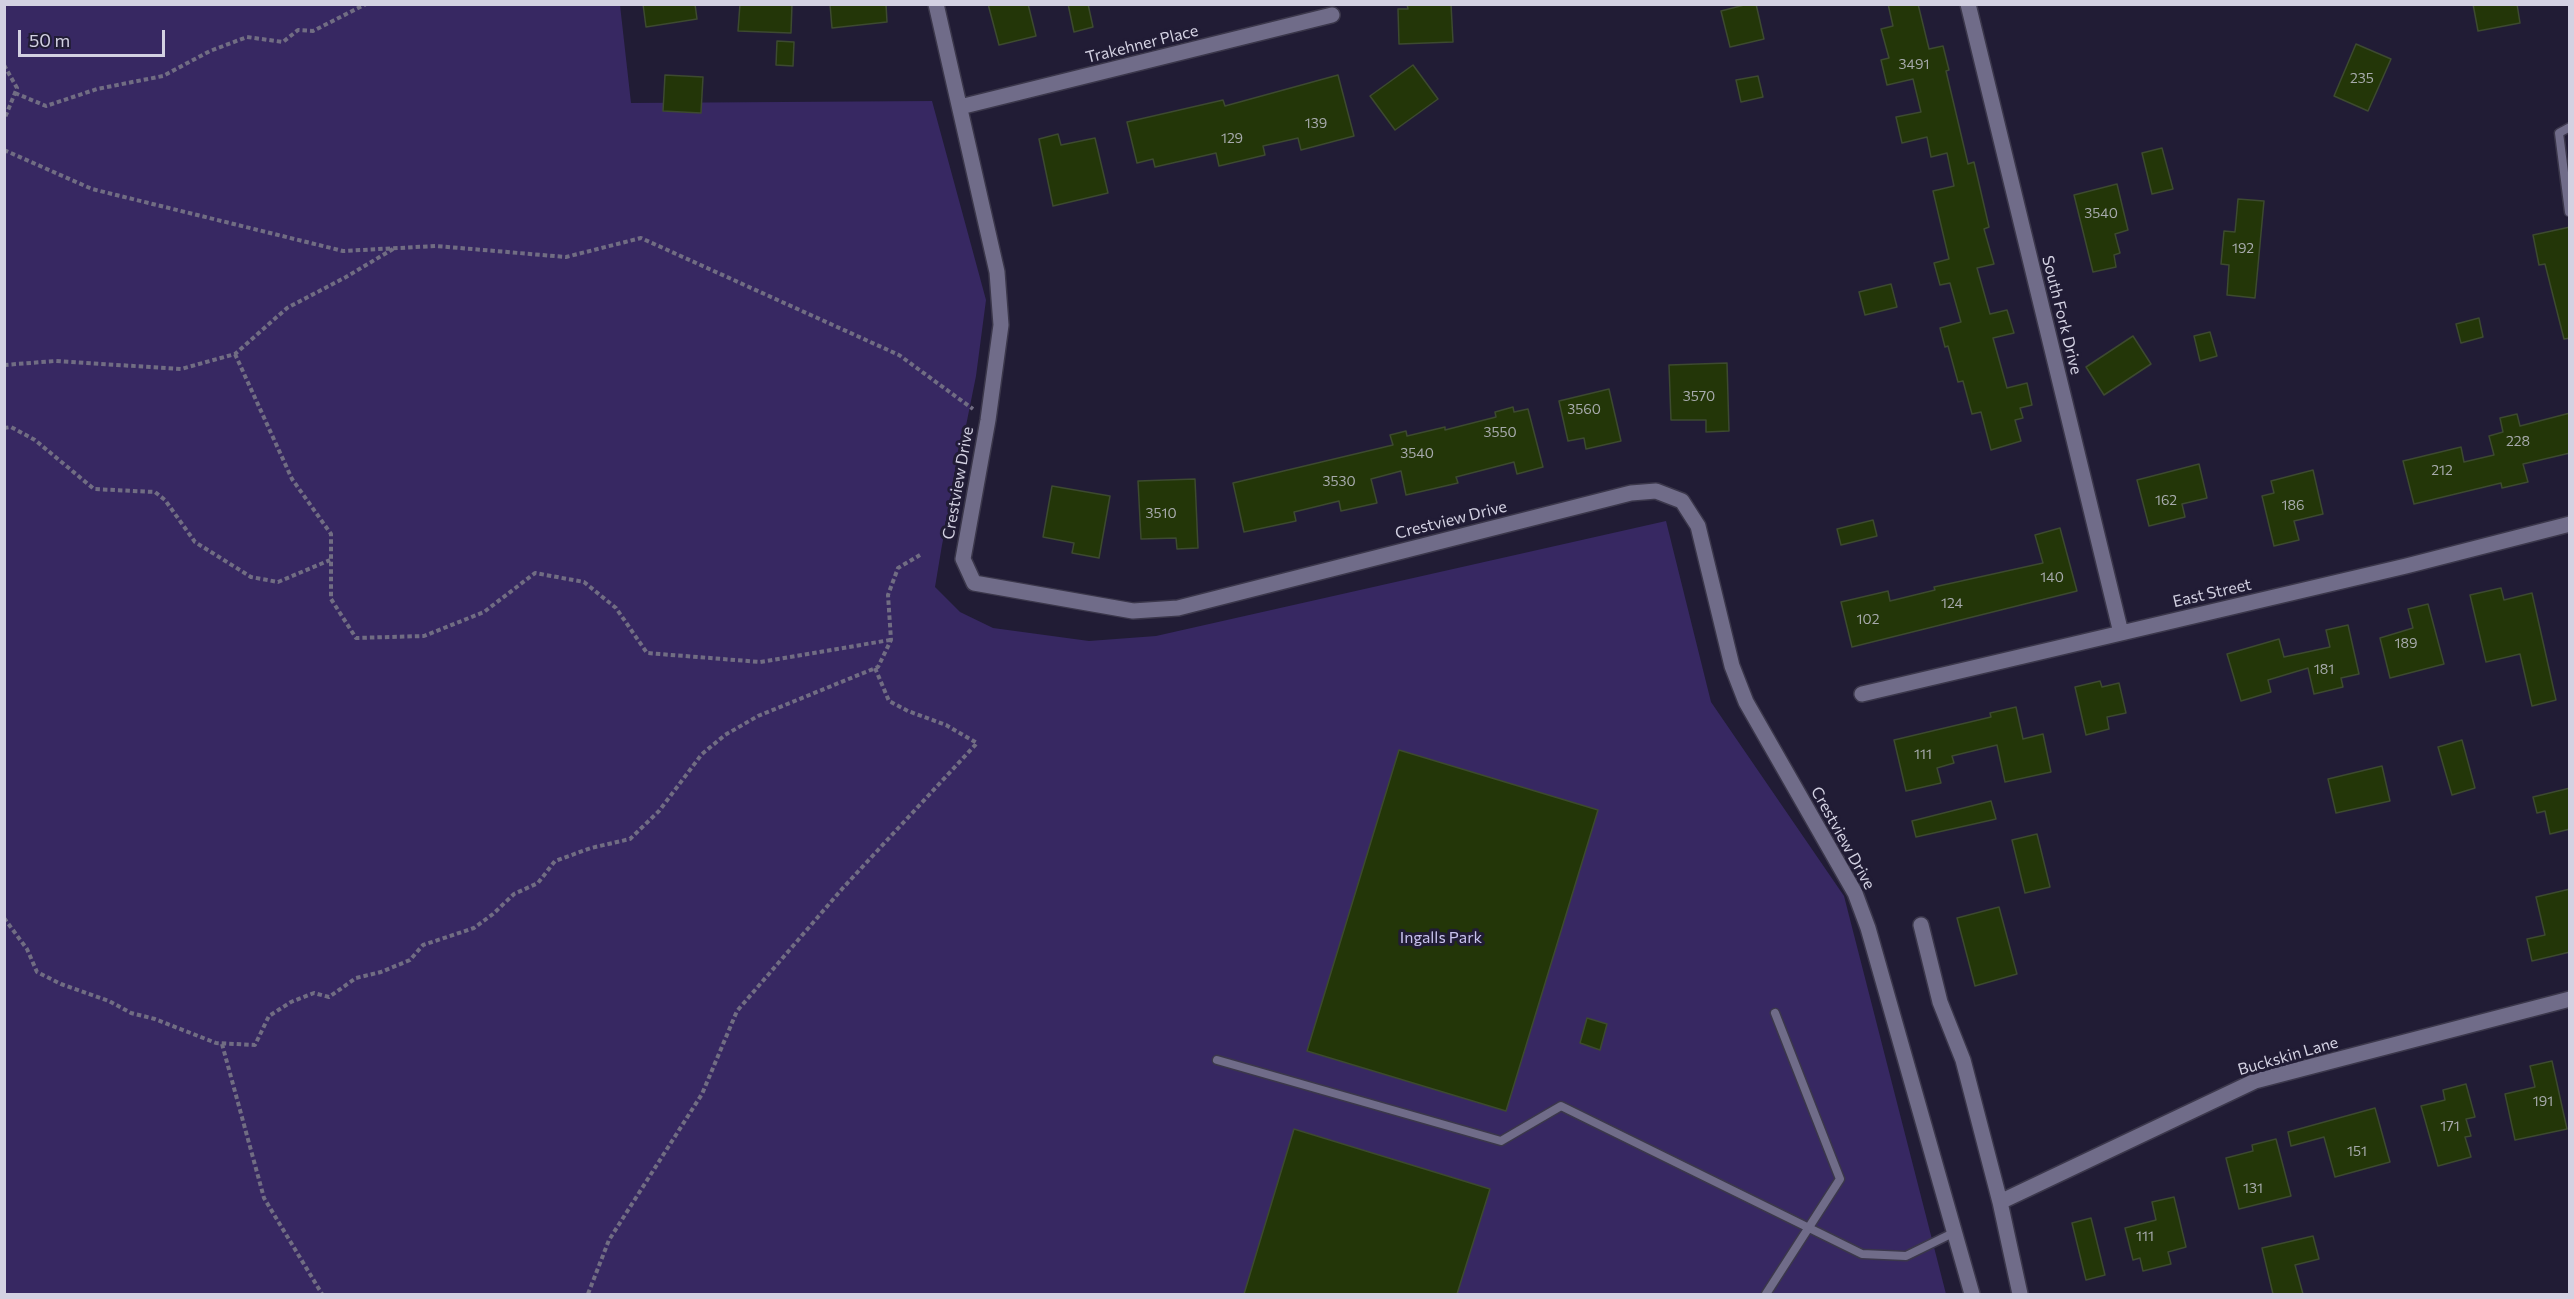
<!DOCTYPE html>
<html>
<head>
<meta charset="utf-8">
<style>
  body { margin:0 }
  #map { position:relative; width:2574px; height:1299px; overflow:hidden; background:#211c35; font-family:Commissioner,sans-serif }
  canvas { display:block }
  .frame { position:absolute; inset:0; border:6px solid #d3d1e2; pointer-events:none }
  .scale { position:absolute; left:18px; top:30px; width:147px; height:27px; box-sizing:border-box; border:3px solid #d3d1e2; border-top:0; padding-left:8px; font-size:18px; line-height:21px; white-space:nowrap; color:#d3d1e2; -webkit-text-stroke:4px #211c35; paint-order:stroke }
</style>
</head>
<body>
<div id="map">
<canvas width="2574" height="1299"></canvas>
<div class="frame"></div>
<div class="scale">50 m</div>
</div>
<script>
const ctx = document.querySelector('canvas').getContext('2d');
ctx.lineJoin = 'round';
function fillPath(path, color) { ctx.fillStyle = color; ctx.fill(path, 'evenodd'); }
function trace(path, color, width, dash) { ctx.strokeStyle = color; ctx.lineWidth = width; ctx.lineCap = dash ? 'butt' : 'round'; ctx.setLineDash(dash || []); ctx.stroke(path); }
function drawText(font, color, halo, rows, align = 'center') {
  ctx.font = font + ' Commissioner,sans-serif'; ctx.lineWidth = 6; ctx.setLineDash([]); ctx.textBaseline = 'middle'; ctx.strokeStyle = halo; ctx.fillStyle = color; for (const [text, x, y, turn = 0] of rows) {
    ctx.save(); ctx.translate(x, y); ctx.rotate((+turn || 0) * Math.PI / 180); ctx.textAlign = isNaN(turn) ? turn : align; if (halo) ctx.strokeText(text, 0, 0); ctx.fillText(text, 0, 0); ctx.restore();
  }
}
const green = new Path2D(`
  M5 4 620 5 631 103 932 101 986 300 976 376 942 545 935 587 960 612 993 628 1089 641 1156 636 1666 521 1711 702 1844 896 1946 1294H5Z`);
const building = new Path2D(`
  M643 4H695L697 19 646 27Z
  M740 4H792L791 33 738 31Z
  M830 4H886L887 22 832 28Z
  M988 4H1028L1036 36 999 45Z
  M1068 4H1088L1093 27 1074 32Z
  M1407 4H1451L1453 42 1399 44 1398 9H1408Z
  M1748 4H1756L1764 39 1730 47 1721 11Z
  M1888 4H1918L1929 49 1943 46 1949 70 1946 71 1968 164 1974 162 1989 227 1984 229 1994 264 1977 268 1990 314 2007 310 2014 333 1993 338 2007 388 2027 383 2032 405 2020 408 2023 418 2015 420 2021 441 1991 450 1981 412 1972 414 1963 381 1958 382 1948 346 1945 347 1940 328 1961 322 1950 283 1940 285 1934 263 1949 259 1933 191 1954 186 1947 153 1931 157 1927 137 1902 143 1896 117 1921 112 1913 79 1887 85 1881 60 1889 58 1881 29 1893 26Z
  M2473 4H2517L2520 23 2478 31Z
  M777 41 794 42 793 66 776 65Z
  M2356 44 2391 59 2368 111 2334 96Z
  M1413 65 1438 99 1395 130 1370 96Z
  M665 75 703 77 701 113 663 111Z
  M1338 75 1354 136 1301 150 1298 138 1263 146 1265 155 1219 166 1216 153 1155 167 1153 159 1137 163 1127 122 1223 100 1225 106Z
  M1758 76 1763 97 1741 102 1736 80Z
  M1058 134 1061 145 1095 138 1108 193 1053 206 1039 139Z
  M2162 148 2173 189 2152 194 2142 153Z
  M2117 184 2128 230 2115 234 2120 253 2114 255 2116 267 2093 272 2074 195Z
  M2238 199 2264 201 2255 298 2227 295 2229 265 2221 264 2224 231 2235 232Z
  M2570 227V338L2564 339 2545 264 2539 265 2533 235Z
  M1891 284 1897 307 1865 315 1859 292Z
  M2479 318 2483 337 2461 343 2456 324Z
  M2210 332 2217 356 2200 361 2194 336Z
  M2133 336 2151 364 2104 395 2086 367Z
  M1727 363 1729 431 1706 432V420H1671L1669 365Z
  M1609 389 1621 441 1586 449 1584 438 1568 441 1559 401Z
  M1513 407 1514 412 1528 409 1543 467 1517 474 1514 462 1456 477 1458 483 1406 495 1401 471 1371 479 1377 503 1341 511 1339 501 1294 512 1296 521 1244 532 1233 483 1393 445 1390 435 1406 431 1407 436 1445 427V430L1496 417 1495 412Z
  M2570 413V453L2523 464 2528 482 2502 488 2501 483 2414 504 2403 461 2461 447 2464 462 2494 455 2489 436 2503 432 2500 418 2517 414 2520 426Z
  M2199 464 2207 498 2182 504 2185 517 2149 526 2137 480Z
  M2313 470 2323 514 2294 521 2299 540 2274 546 2262 496 2274 493 2271 481Z
  M1195 479 1198 548 1177 549 1176 538 1141 539 1138 481Z
  M1052 486 1110 496 1099 558 1072 553 1074 543 1043 537Z
  M1873 520 1877 536 1841 545 1837 529Z
  M2060 528 2077 591 1852 647 1841 602 1888 591 1890 601 1935 590 1934 587 2043 563 2035 535Z
  M2501 588 2504 600 2532 593 2556 700 2532 706 2520 654 2486 662 2470 595Z
  M2428 604 2444 664 2390 678 2380 638 2413 628 2408 609Z
  M2348 625 2359 674 2341 678 2343 687 2314 694 2308 668 2268 680 2271 692 2241 701 2227 654 2279 639 2284 657 2330 647 2326 630Z
  M2100 681 2102 687 2119 683 2126 713 2107 717 2109 729 2086 735 2075 687Z
  M2016 707 2023 739 2043 734 2051 772 2005 782 1997 745 1952 756 1954 763 1937 768 1941 783 1906 791 1894 740 1991 717 1990 713Z
  M2462 740 2475 788 2452 795 2438 747Z
  M1399 750 1598 810 1506 1111 1307 1051Z
  M2382 766 2390 801 2336 813 2328 779Z
  M2570 788V829L2550 834 2545 811 2537 813 2533 797Z
  M1991 801 1996 819 1916 837 1912 821Z
  M2037 834 2050 887 2025 893 2012 840Z
  M2570 889V952L2532 961 2527 939 2545 935 2536 897Z
  M1999 907 2017 974 1975 986 1957 918Z
  M1587 1018 1607 1024 1600 1050 1580 1043Z
  M2552 1061 2567 1129 2515 1140 2505 1094 2535 1087 2530 1066Z
  M2466 1084 2475 1117 2466 1119 2471 1136 2465 1137 2471 1157 2438 1166 2421 1106 2445 1100 2443 1090Z
  M2375 1108 2390 1162 2335 1177 2324 1137 2291 1146 2288 1132Z
  M1294 1129 1490 1189 1457 1294H1244Z
  M2276 1139 2291 1196 2239 1209 2226 1158 2253 1151 2252 1145Z
  M2174 1197 2186 1247 2168 1252 2171 1264 2143 1271 2140 1258 2133 1260 2125 1228 2156 1220 2152 1202Z
  M2091 1218 2105 1275 2086 1280 2072 1223Z
  M2313 1236 2319 1259 2295 1265 2303 1294H2273L2262 1248Z`);
const path = new Path2D(`
  M4 65 17 88 4 120
  M15 93 46 106 97 89 163 76 210 51 247 37 283 42 298 30 313 31 366 4
  M4 150 92 189 343 251 436 246 566 257 641 238 899 355 973 409
  M235 354 292 479 331 534V599L356 638 424 636 484 612 535 573 584 582 616 608 647 653 760 662 890 640
  M4 365 55 361 181 369 235 354 287 308 346 277 393 249
  M4 428 11 427 35 440 94 489 155 492 165 500 195 542 251 577 278 582 330 560
  M4 918 27 949 37 972 61 984 109 1001 131 1013 155 1019 216 1043 255 1045 269 1016 291 1002 314 993 329 997 356 978 381 972 410 960 423 945 474 928 493 914 514 894 538 883 555 861 591 848 630 839 659 811 702 754 725 735 758 716 878 667 891 640 888 595 898 568 920 555
  M222 1044 264 1198 322 1294
  M588 1294 609 1240 702 1094 737 1011 842 889 977 743 946 725 908 711 889 701 875 668`);
const lane = new Path2D(`
  M2569 212 2559 133 2570 127
  M1217 1060 1501 1141 1561 1106 1862 1254 1906 1256 1955 1232
  M1766 1294 1840 1179 1775 1013`);
const street = new Path2D(`
  M936 4 997 272 1001 325 988 420 963 559 974 583 1133 611 1178 608 1631 493 1656 491 1682 501 1698 526 1732 666 1746 702 1855 893 1868 928 1972 1294
  M1968 4 2121 633
  M960 107 1332 15
  M1862 694 2406 566 2570 524
  M1921 925 1940 1002 1963 1060 2000 1202 2020 1294
  M2000 1202 2255 1081 2570 999`);
const numberNames = [
  ["3491",1914,64],
  ["235",2362,78],
  ["139",1316,123],
  ["129",1232,138],
  ["3540",2101,213],
  ["192",2243,248],
  ["3570",1699,396],
  ["3560",1584,409],
  ["3550",1500,432],
  ["228",2518,441],
  ["3540",1417,453],
  ["212",2442,470],
  ["3530",1339,481],
  ["162",2166,500],
  ["186",2293,505],
  ["3510",1161,513],
  ["140",2052,577],
  ["124",1952,603],
  ["102",1868,619],
  ["189",2406,643],
  ["181",2324,669],
  ["111",1923,754],
  ["191",2543,1101],
  ["171",2450,1126],
  ["151",2357,1151],
  ["131",2253,1188],
  ["111",2145,1236]
];
const streetNames = [
  ["Trakehner Place",1142,44,-14],
  ["South Fork Drive",2062,315,76],
  ["Crestview Drive",958,483,-80],
  ["Crestview Drive",1451,520,-14],
  ["East Street",2212,593,-13],
  ["Crestview Drive",1843,838,61],
  ["Buckskin Lane",2288,1056,-16]
];
const parkNames = [
  ["Ingalls Park",1441,938]
];
fillPath(green, '#372862');
fillPath(building, '#233608');
trace(building, '#3d4a30', 1.5);
trace(lane, '#3b374b', 11);
trace(street, '#3b374b', 18);
trace(path, '#716d83', 4, [4.5, 3]);
trace(lane, '#706c89', 8);
trace(street, '#706c89', 15);
drawText('14px', '#a7aaac', null, numberNames);
drawText('16px', '#d3d1e2', '#211c35', streetNames);
drawText('16px', '#c8c2ed', '#211c35', parkNames);
</script>
</body>
</html>
